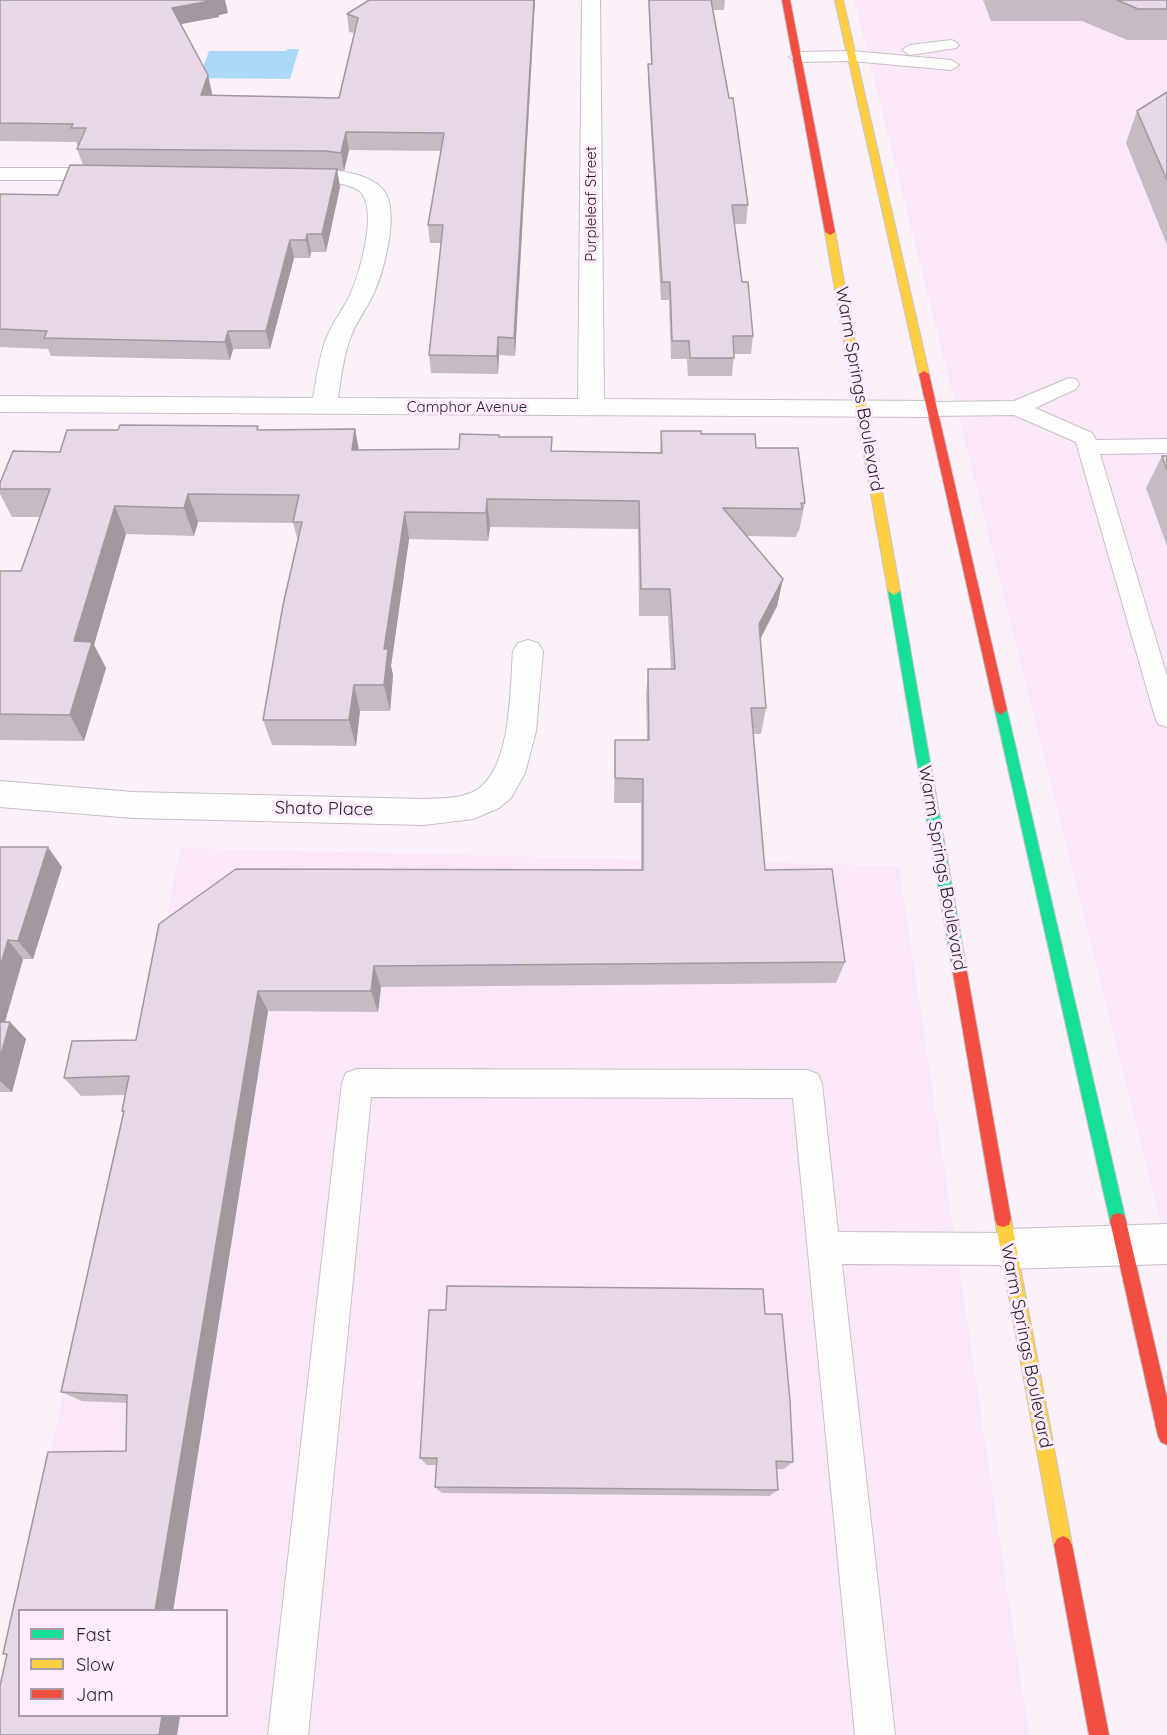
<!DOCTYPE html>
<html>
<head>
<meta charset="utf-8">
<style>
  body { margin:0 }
  #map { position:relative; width:1167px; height:1735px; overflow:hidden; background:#fbf1fa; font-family:Quicksand,sans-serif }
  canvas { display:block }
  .legend { position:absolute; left:18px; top:1609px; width:210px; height:108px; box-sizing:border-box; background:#ffedfd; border:2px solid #a89aa7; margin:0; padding:8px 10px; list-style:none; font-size:18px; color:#261e25 }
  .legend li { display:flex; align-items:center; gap:12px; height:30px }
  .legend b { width:30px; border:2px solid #a89aa7 }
</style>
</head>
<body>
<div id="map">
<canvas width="1167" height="1735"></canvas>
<ul class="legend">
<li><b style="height:8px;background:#16e098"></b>Fast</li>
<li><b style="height:8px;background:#ffcf43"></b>Slow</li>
<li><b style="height:8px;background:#f24e42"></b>Jam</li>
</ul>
</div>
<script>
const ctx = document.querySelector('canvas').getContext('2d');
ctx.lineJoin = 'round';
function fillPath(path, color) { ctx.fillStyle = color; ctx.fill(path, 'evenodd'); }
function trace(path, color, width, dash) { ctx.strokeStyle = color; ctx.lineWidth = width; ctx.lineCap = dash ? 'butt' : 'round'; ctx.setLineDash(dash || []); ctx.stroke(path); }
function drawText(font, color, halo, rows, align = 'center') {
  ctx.font = font + ' Quicksand,sans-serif'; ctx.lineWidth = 6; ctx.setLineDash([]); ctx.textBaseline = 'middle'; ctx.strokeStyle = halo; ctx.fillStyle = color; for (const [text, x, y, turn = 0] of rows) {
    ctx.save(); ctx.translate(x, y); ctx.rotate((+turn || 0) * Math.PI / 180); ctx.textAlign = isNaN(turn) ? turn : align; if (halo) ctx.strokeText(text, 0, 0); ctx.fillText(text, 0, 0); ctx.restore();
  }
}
const built = new Path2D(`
  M854 0H1167V1248Z
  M181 848 899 866 1029 1735H0V1687ZM20 1610H226V1716H20Z`);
const water = new Path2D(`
  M288 49H299L290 79 199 78 209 51H286Z`);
const lane = new Path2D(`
  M951 40 956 42 959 45 956 48 910 55 902 50 910 45Z
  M852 51 951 60 959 65 951 70 852 61 797 62 789 57 797 52Z
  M1069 378 1076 379 1079 384 1076 389 1035 408 1092 433 1096 440 1167 439V453L1100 454 1167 676V727L1158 724 1155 717 1076 442 1014 415 933 416 926 414 923 409 926 404 933 402 1014 401Z
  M357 1069 807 1070 818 1074 822 1084 838 1232 1008 1233 1019 1238 1024 1249 1019 1260 1008 1265 842 1264 895 1735H855L793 1098 371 1097 308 1735H268L342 1083 346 1073Z`);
const street = new Path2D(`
  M582 0H600L604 399 933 401 942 403 946 409 942 415 933 417 0 412V396L313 398C317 378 319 357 326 339 332 323 343 310 350 295 360 274 380 205 358 190 336 177 309 187 285 182L282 177 285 172C306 167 333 169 354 174 366 177 378 182 385 192 399 214 384 272 373 295 366 310 355 323 350 339 343 358 341 378 338 398L578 399Z
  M0 168H112L119 170 123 174 119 178 112 180H0Z
  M528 640 538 643 543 651 536 731 525 773 511 798 499 808 473 819 424 825 133 818 0 807V781L133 792 424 799C440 798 460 799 475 791 512 770 510 689 513 651L518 643Z
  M1167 1224V1264L1008 1269 994 1263 988 1249 994 1235 1008 1229Z`);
const fast = new Path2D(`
  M894 587 900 591 965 961 963 965 958 967 953 965 951 961 888 591Z
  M1001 705 1007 710 1126 1221 1124 1227 1118 1229 1112 1227 1110 1221 995 710Z`);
const slow = new Path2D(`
  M835 0H843L929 374 924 377 919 374Z
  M830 229 835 232 900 591 894 595 888 591 825 232Z
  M1003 1211 1009 1213 1011 1219 1072 1545 1069 1551 1063 1554 1057 1551 1054 1545 995 1219 997 1213Z`);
const jam = new Path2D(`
  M782 0H790L835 232 830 235 825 232Z
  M924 371 929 374 1007 710 1001 715 995 710 919 374Z
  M958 955 963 957 965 961 1011 1219 1009 1225 1003 1227 997 1225 995 1219 951 961 953 957Z
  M1118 1213 1124 1215 1126 1221 1167 1398V1445L1161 1442 1158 1436 1110 1221 1112 1215Z
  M1063 1536 1069 1539 1072 1545 1109 1735H1089L1054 1545 1057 1539Z`);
const wall = new Path2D(`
  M0 0 228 13 219 15V17L181 24 212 93V95L339 98 354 33 349 32 347 14 369 0H535L515 356 499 355 498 374 431 373 429 355 441 243H430L428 225 441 151 349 150 344 171 337 170 340 187 326 252H311L310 258H294L270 349H233L230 360 51 356 48 349 0 347V194L58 195 83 165 77 149 78 146 76 142 0 141Z
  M648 0H725L724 10H713L748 205 746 224H734L742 282 753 336 751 354H734L732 376H688L687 359H671L669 300H661L648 82V64H651Z
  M983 0H1167V40H1127L1082 21H991Z
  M1167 92V245L1126 143 1137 111Z
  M355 429 359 450 459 449 500 437 552 451 660 453 661 431 701 434 756 448 805 503 799 531H798L796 537 747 536 783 579 777 606 760 640 766 708 761 734H753L765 870 845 962 836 983 381 987 378 1012 268 1011 173 1611 20 1716H180L177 1735H0L126 1451 127 1403 82 1401 61 1392 123 1113 122 1111 125 1095 81 1096 64 1078 136 1040 159 924 641 870V803H614L615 740H647L646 696 648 669H671L668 616H639L638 529 490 527 488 541 409 539 391 666 393 675 390 711H360L356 746 272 745 263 720 298 541 293 523 198 522 194 536 126 534 94 645 106 668 84 741 0 740V571H21L40 517H12L0 494V483L60 452 259 430Z
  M1162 456H1167V546L1146 488Z
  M0 847 62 867 33 959H23L5 1022H10L26 1039 12 1092H0Z
  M765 1314 793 1462 784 1469H776L778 1490 769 1496 442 1493 435 1487 436 1465H427L420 1458Z`);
const shadedWall = new Path2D(`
  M215 0H225L228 13 219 15V17L176 25 172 8Z
  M534 0H535L515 356 514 338Z
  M208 75 212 93 205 112 201 95Z
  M346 132 349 150 344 171 341 153Z
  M337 169 340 187 326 252 322 234Z
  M307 234 311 252 310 258 306 240Z
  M290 240 294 258 270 349 266 331Z
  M228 331 233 349 230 360 225 342Z
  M498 337 499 355 498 374 497 356Z
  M355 429 360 458 352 450Z
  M188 494 198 522 194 536 184 508Z
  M487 499 490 527 488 541 486 513Z
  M115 506 126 534 94 645 106 668 84 741 70 715 74 641Z
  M405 512 409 539 391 666 393 675 390 711 384 685V649Z
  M783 579 777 606 754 651 759 624Z
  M354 685 360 711 356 746 349 720Z
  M48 847 62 867 33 959 18 941Z
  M8 940 23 959 0 1039V967Z
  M374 966 381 987 378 1012 371 991Z
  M258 991 268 1011 173 1611H155Z
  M10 1022 26 1039 12 1092 0 1081V1058Z
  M162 1716H180L177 1735H159Z`);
const building = new Path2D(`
  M0 0H215L172 8 208 75 201 95 339 98 358 18 347 14 369 0H534L514 338 498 337 497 356 429 355 443 225H428L444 133 346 132 341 153 326 151 77 149 86 128H71L73 124 0 123Z
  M649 0H711L729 98H733L748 205H732L742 282H748L753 336H733L734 358H690L689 341H672L670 282H662L648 64H652Z
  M1117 0H1167V9H1138Z
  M1167 92V180L1137 111Z
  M70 165 337 169 322 234H307L306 240H290L266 331H228L225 342 44 338 47 331 0 329V194L58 195Z
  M120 425 258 426 257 430 355 429 352 450 459 449 460 434 499 435V437H552L551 451 662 453 661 431H701V434H755L756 448H798L805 503H801L802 509 723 508 783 579 759 624 766 708H751L765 870 832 869 845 962 374 966 371 991H258L155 1611H20V1716H162L159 1735H0V1686L7 1654H3L48 1452 126 1451 127 1395 61 1392 124 1111H122L129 1076 64 1078 72 1041 136 1040 159 924 236 869 643 870V779L615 778V740H649L648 669H675L670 589H641L639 501 487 499 486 513 405 512 384 649H388L384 685H354L349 720H263L283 605 302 522H293L299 495 188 494 184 508 115 506 74 641 92 642 70 715 0 714V571H21L50 489H0V483L13 451 60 452 67 430H118Z
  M1162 456H1167V470Z
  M0 847H48L18 941 8 940 0 967Z
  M0 1022H10L0 1058Z
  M447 1286 763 1289 765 1314H782L790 1401 793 1462 776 1461 778 1490 435 1487 437 1458H420L429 1310H446Z`);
const farStreetnames = [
  ["Purpleleaf Street",591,204,-90],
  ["Camphor Avenue",467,407]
];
const streetNames = [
  ["Warm Springs Boulevard",859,389,80],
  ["Shato Place",324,809,1],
  ["Warm Springs Boulevard",942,868,80],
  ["Warm Springs Boulevard",1026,1346,79]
];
fillPath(built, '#fae7f8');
fillPath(water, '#abd9f7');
trace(lane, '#c8c0c7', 2);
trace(street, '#c8c0c7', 2);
trace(fast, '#c8c0c7', 2);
trace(slow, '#c8c0c7', 2);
trace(jam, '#c8c0c7', 2);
fillPath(lane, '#fefdfe');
fillPath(street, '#fefdfe');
fillPath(fast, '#16e098');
fillPath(slow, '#ffcf43');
fillPath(jam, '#f24e42');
fillPath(wall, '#c6bbc5');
fillPath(shadedWall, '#a198a0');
fillPath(building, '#e6d9e5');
trace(building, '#a198a0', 1.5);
drawText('15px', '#261e25', '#ffedfd', farStreetnames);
drawText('18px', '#261e25', '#ffedfd', streetNames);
</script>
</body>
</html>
